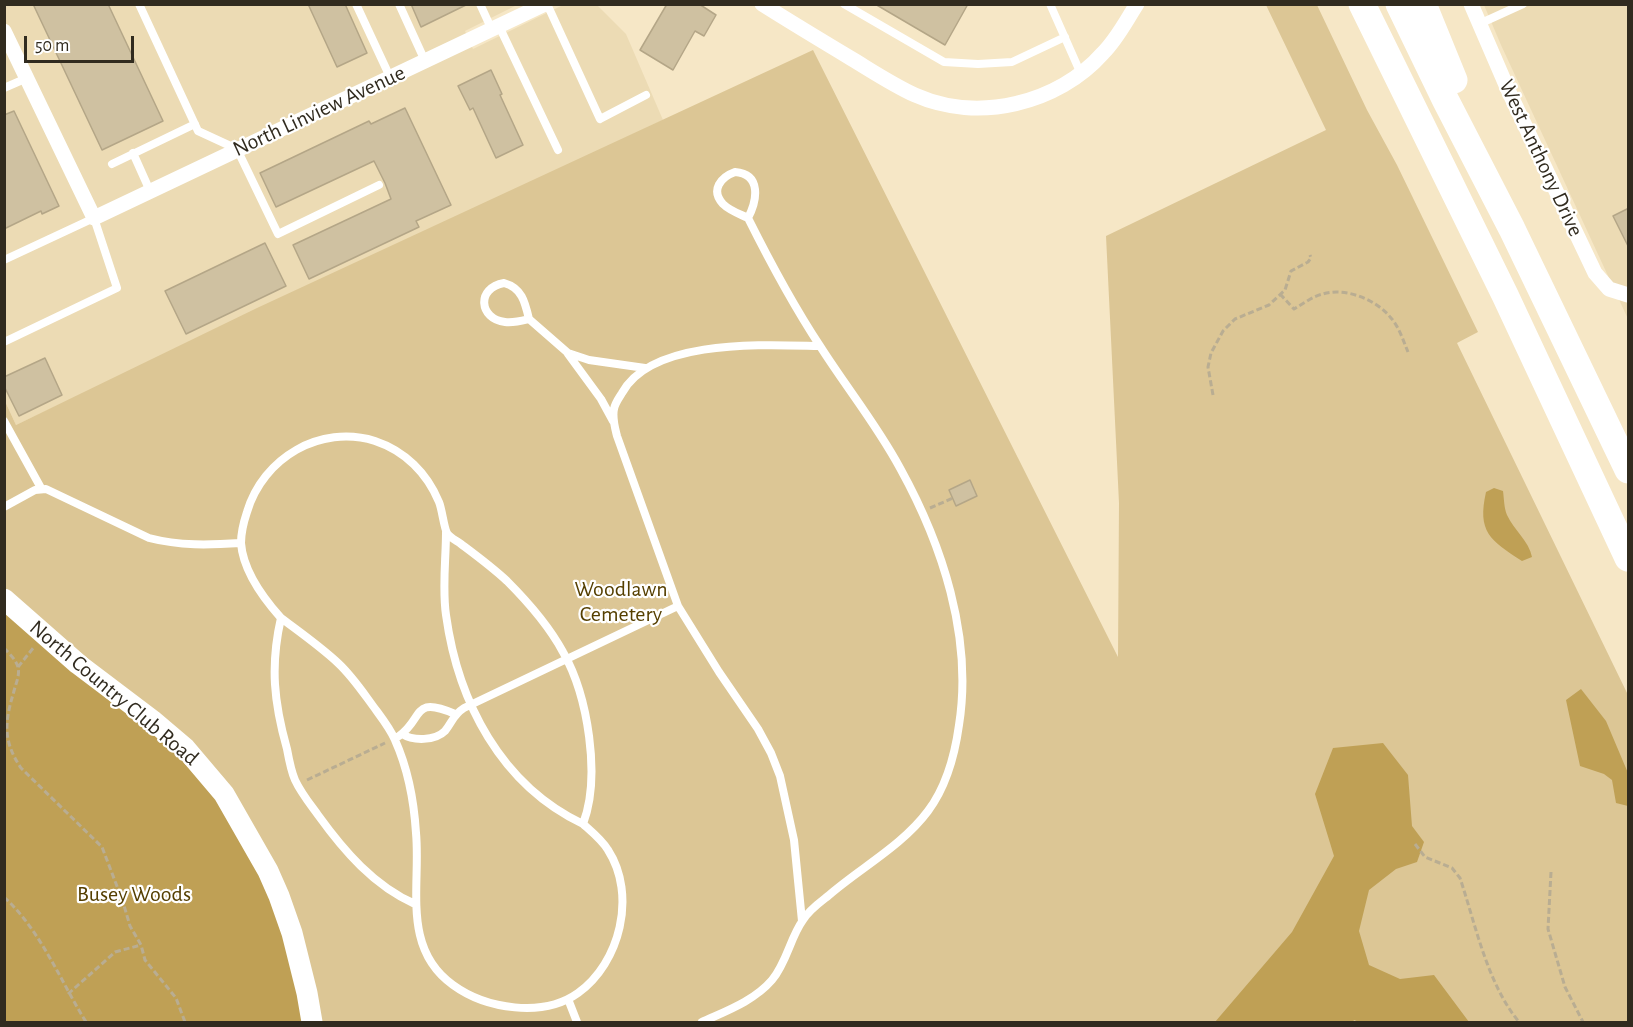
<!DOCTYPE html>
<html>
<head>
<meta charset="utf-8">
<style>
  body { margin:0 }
  #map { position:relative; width:1633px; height:1027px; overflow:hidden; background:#f6e7c6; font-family:"Alegreya Sans",sans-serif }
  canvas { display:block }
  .frame { position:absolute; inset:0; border:6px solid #312b1f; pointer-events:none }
  .scale { position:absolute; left:24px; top:36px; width:110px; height:27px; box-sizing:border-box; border:3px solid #312b1f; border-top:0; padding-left:8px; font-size:18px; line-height:21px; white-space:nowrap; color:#312b1f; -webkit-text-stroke:4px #fff; paint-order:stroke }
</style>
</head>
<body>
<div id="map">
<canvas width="1633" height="1027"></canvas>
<div class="frame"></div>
<div class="scale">50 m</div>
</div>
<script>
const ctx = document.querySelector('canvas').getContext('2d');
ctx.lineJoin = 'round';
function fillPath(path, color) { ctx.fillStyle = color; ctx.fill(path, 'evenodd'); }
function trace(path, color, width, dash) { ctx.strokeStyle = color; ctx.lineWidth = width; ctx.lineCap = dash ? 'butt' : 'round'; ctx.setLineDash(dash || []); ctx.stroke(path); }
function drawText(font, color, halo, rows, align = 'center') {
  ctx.font = font + ' "Alegreya Sans",sans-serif'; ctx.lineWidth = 4.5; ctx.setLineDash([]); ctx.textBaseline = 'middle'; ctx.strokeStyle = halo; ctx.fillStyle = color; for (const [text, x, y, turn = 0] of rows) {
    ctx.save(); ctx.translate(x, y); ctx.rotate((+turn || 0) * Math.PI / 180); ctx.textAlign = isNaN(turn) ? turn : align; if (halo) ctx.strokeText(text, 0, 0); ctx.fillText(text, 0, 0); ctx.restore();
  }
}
const built = new Path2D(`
  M4 5H517L465 31 473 49 563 5H597L626 34 663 120 16 425 4 399Z
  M1484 5H1628V319L1501 45Z`);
const green = new Path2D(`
  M1266 5H1317L1367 110 1397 165 1478 332 1457 343 1628 695V1022H320L100 669 5 589 4 399 16 425 257 308 813 50 1118 657 1119 503 1106 236 1326 130Z`);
const forest = new Path2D(`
  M1494 488 1503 491C1504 498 1504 508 1507 515 1514 530 1529 541 1532 557L1522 561C1490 540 1477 532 1486 492Z
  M4 599 185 748 268 871 312 1022H5Z
  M1581 689 1606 721 1628 773V806L1616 803 1612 780 1604 774 1580 766 1566 700Z
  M1383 743 1408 775 1412 826 1424 842 1417 862 1396 869 1369 890 1359 931 1369 965 1400 979 1434 975 1469 1022H1359L1354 1020 1353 1022H1215L1292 932 1334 856 1315 794 1333 748Z`);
const building = new Path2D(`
  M33 4H108L163 121 102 150Z
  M308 4H345L367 53 337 67Z
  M411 4H468L421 27Z
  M667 4H699L716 15 704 36 695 31 673 70 640 50Z
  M875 4H968L945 45Z
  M491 70 502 94 500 95 523 145 496 158 473 108 470 110 458 86Z
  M405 108 451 205 416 221 419 227 309 279 293 245 391 199 385 183 374 161 276 207 260 173 369 121 371 124Z
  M14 111 59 206 42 214 41 211 4 229V115Z
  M1629 208V248L1613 216Z
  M265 243 286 286 186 334 165 291Z
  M45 358 62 395 19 416 4 386V377Z
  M970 480 977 496 956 506 949 490Z`);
const path = new Path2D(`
  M1280 294 1294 309C1303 304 1313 296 1323 294 1346 287 1377 300 1391 318 1399 327 1403 340 1408 352
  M1213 395 1208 367 1211 353 1223 331 1235 319 1269 305 1285 290 1291 271 1308 262 1311 258 1310 255
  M930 508 953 498
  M4 648C9 653 16 660 18 667 20 675 16 683 14 691 5 721 2 740 21 768L102 847 123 902 130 926 141 945 145 960 176 998 185 1022
  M18 667 34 647
  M307 780 385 743
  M1415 844 1425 857 1452 868 1460 878C1476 926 1487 983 1519 1022
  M1551 872 1548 929 1565 987 1583 1022
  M4 897C41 931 60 980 86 1022
  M68 994 115 952 141 945`);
const lane = new Path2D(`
  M139 4 198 131 237 149 278 234 379 185
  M356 4 390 77
  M399 4 425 61
  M480 4 492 30
  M547 4 600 119 646 95
  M844 4 944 62 978 64 1012 62 1065 37
  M1050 4 1081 74
  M1479 24 1523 4
  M499 26 558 150
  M4 88 27 78
  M133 153 150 191
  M112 164 195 124
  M735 172C762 174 757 201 748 218 740 214 730 211 723 204 710 190 721 177 735 172Z
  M4 260 94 218 117 288 4 342
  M504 283C522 288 525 302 529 319 521 321 514 323 505 322 479 319 476 288 504 283Z
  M529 319 568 353 589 360 645 368
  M568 354 601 399 613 421
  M4 421 41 488
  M4 507 35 490 46 489 149 538C180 546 209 545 241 543
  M446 532C446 559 442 588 446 615 458 702 501 785 583 824
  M281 618C301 633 321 647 338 663 352 676 362 691 373 706 381 717 390 728 395 740 408 769 414 801 416 833 421 885 401 948 453 985 486 1009 543 1018 578 993 620 963 637 895 608 850 602 840 592 832 583 824 601 777 588 696 563 652 549 626 528 602 507 581 492 567 477 556 461 544 457 541 449 537 447 533 444 528 442 509 439 502 427 473 405 451 375 441 320 424 263 458 247 512 244 521 241 534 241 543 243 570 264 599 281 618 270 666 274 703 287 749 289 760 291 771 295 780 301 793 310 804 318 815 344 851 374 886 415 904
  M402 734C413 741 435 741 445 731 453 721 453 715 464 708L678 606
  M399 736C424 719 411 695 455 714
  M802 921 794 840 780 776 771 753 758 729 719 672 678 606 617 436C615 428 612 418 614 409 615 403 619 398 622 393 652 338 766 345 819 346
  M568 999 577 1022
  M702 1022C726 1011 754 1001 772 980 787 962 790 938 803 920 809 910 819 903 828 896 860 868 902 846 928 811 946 787 955 754 959 725 973 637 942 544 900 468 877 425 846 387 820 346 793 305 770 262 748 218`);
const street = new Path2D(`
  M762 4C792 23 822 41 852 59 872 71 893 85 915 95 978 123 1058 104 1103 53 1117 39 1126 21 1137 4
  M1471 4 1509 92 1595 273 1609 289 1628 295
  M4 31 94 218 545 4`);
const secondary = new Path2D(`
  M4 599 78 664 152 720 185 748 224 794 268 871 279 896 292 933 307 993 312 1022`);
const highway = new Path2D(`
  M1362 4 1505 295 1628 558
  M1399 4 1446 101 1512 229 1628 470
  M1423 4 1454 80`);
const streetNames = [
  ["North Linview Avenue",319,111,-25],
  ["West Anthony Drive",1541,158,65],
  ["North Country Club Road",114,693,40]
];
const parkNames = [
  ["Woodlawn",621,589],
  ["Cemetery",621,614],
  ["Busey Woods",134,894]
];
fillPath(built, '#ecdbb4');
fillPath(green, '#dcc695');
fillPath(forest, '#bfa055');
fillPath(building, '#cfc1a1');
trace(building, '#b4a687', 1.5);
trace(path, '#b9ad92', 3, [6, 3]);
trace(lane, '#fff', 8);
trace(street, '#fff', 15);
trace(secondary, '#fff', 21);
trace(highway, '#fff', 27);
drawText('22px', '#312b1f', '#fff', streetNames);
drawText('22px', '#553f00', '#fff', parkNames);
</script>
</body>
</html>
